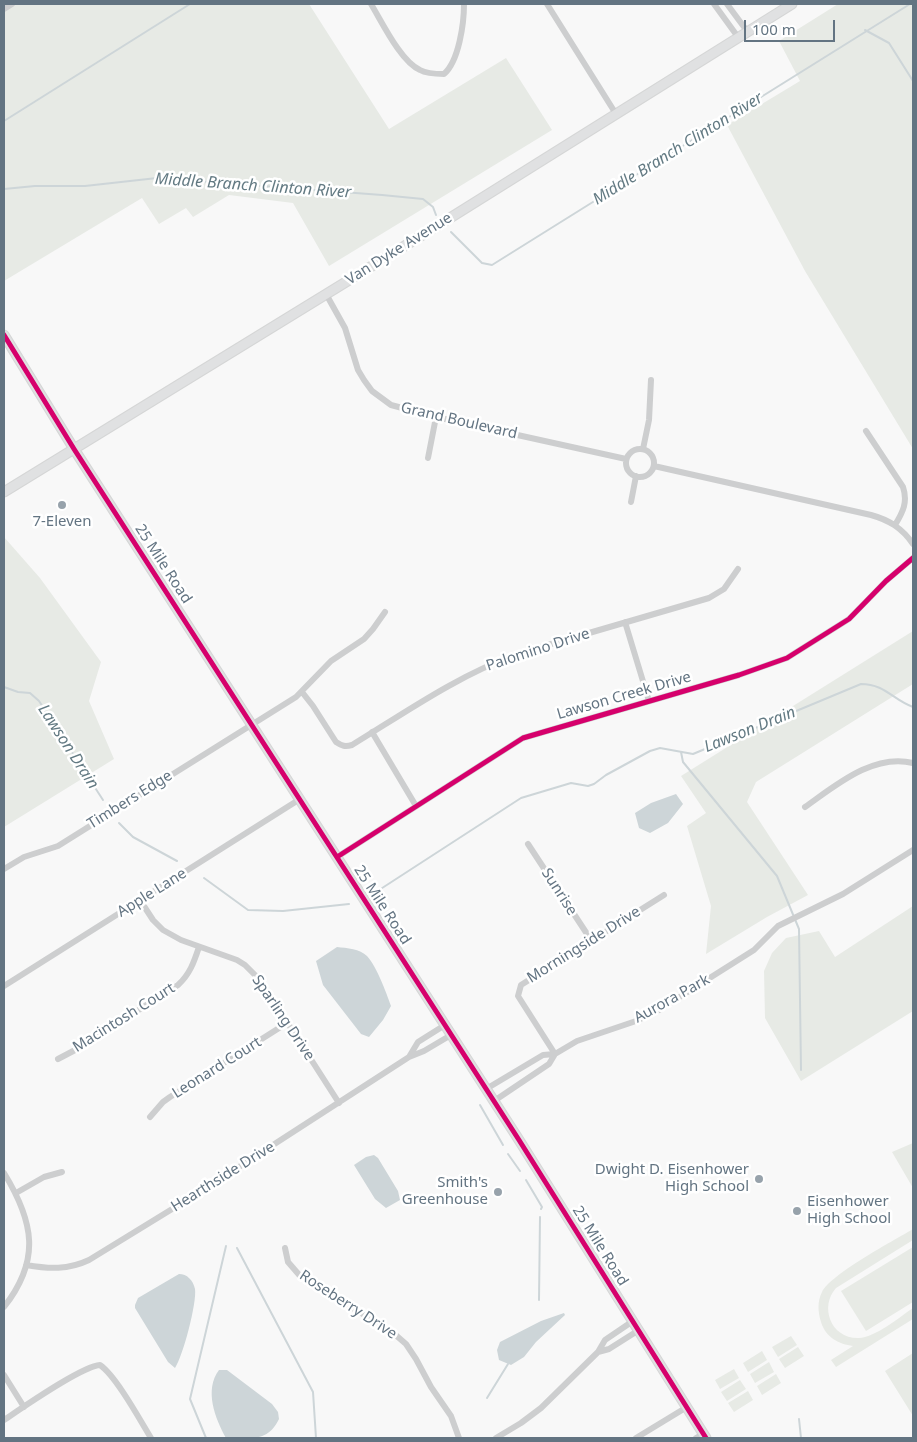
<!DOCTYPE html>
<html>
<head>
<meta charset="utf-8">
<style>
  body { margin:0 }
  #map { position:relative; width:917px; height:1442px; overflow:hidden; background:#f8f8f8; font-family:"Noto Sans",sans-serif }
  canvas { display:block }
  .frame { position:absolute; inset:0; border:5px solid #637482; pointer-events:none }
  .scale { position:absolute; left:744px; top:20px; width:91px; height:22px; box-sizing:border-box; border:2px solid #637482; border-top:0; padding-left:6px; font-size:15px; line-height:18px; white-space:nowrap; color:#637482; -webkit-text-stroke:4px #fff; paint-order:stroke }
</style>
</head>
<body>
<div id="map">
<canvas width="917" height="1442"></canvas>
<div class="frame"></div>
<div class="scale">100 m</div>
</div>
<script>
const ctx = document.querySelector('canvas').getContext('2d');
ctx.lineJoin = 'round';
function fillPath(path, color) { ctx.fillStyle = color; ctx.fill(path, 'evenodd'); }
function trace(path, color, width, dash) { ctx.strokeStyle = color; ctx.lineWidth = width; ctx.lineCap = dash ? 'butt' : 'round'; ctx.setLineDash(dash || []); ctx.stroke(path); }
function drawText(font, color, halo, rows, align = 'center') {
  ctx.font = font + ' "Noto Sans",sans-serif'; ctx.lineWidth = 5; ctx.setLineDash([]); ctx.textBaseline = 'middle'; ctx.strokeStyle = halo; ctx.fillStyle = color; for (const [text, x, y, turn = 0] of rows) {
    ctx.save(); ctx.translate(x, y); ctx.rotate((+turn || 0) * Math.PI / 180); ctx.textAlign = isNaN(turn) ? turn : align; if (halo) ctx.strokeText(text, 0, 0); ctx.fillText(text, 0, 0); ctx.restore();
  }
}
const green = new Path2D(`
  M4 4H309L389 129 506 58 552 130 329 266 293 203 229 195 193 217 186 208 159 224 142 198 4 281Z
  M838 4H913V449L805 271 727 125 800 81 779 41Z
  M4 537 40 578 101 662 89 701 114 759 4 827Z
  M913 631V684L756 782 747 802 808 895 767 917 706 954 711 906 687 826 706 813 681 776Z
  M913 906V1011L801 1081 765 1018 764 971 772 953 786 938 819 931 835 957Z
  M913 1143V1188L892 1152Z
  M913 1229V1240L836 1288C819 1307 831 1339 859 1338 874 1338 900 1317 913 1308V1319L836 1367 831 1360 853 1346C839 1344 826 1338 821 1322 818 1312 817 1302 822 1292 831 1274 893 1241 913 1229Z
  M913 1247V1302L866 1331 841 1291Z
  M791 1336 797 1345 778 1357 772 1347Z
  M798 1347 804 1356 785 1368 779 1359Z
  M762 1351 767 1360 748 1372 743 1363Z
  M913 1353V1416L885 1371Z
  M769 1362 774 1372 755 1383 750 1374Z
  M734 1369 739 1378 720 1389 715 1380Z
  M776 1374 781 1383 762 1395 757 1386Z
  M740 1380 746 1389 727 1401 721 1392Z
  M748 1391 753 1400 734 1412 728 1403Z`);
const water = new Path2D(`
  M676 794 683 804 668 823 650 833 639 828 635 813 651 803Z
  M337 947C347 948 360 949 367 956 377 967 386 992 391 1006L383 1020 369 1037 361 1034 323 985 316 961Z
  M374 1155 378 1158 398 1191 400 1200 386 1208 375 1199 354 1165 366 1157Z
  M179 1274C187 1274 193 1280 195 1289 197 1303 183 1356 175 1368L168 1362 135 1308V1305L138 1298Z
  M564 1313 565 1315 536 1342 524 1357 511 1365 499 1360 497 1350 500 1342 541 1321Z
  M219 1370H227L272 1404 278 1412 279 1419C268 1442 252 1438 226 1438 215 1418 204 1390 219 1370Z`);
const stream = new Path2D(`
  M865 30 889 43 913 81
  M4 121 190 4
  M4 189 35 186H85L157 178 382 195 423 199 433 207 436 215
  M451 232 482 263 492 265 910 4
  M4 687 18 692 30 693 39 701 103 800
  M681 752 683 762 777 876 799 929 801 1070
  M119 823 133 837 177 861
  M204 878 248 910 283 911 349 904
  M376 892 521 798 571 783 588 786 594 784 606 775 650 751 660 748 693 754 861 684C885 684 893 700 913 707
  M480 1105 503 1145
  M508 1154 520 1171
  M526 1180 542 1207 541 1209
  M237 1248 313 1392 316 1438
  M539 1300 540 1217
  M487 1398 508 1364
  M799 1419 801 1438
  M206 1438 190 1399 226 1246`);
const street = new Path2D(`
  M371 4C382 22 401 62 420 70 427 74 436 74 444 74 459 61 464 23 464 4
  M547 4 616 114
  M714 4 738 37
  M727 4 747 31
  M4 9 12 4
  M326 294 345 328 358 370 364 380 372 391 391 405 436 417 626 459
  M866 431 903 487C908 502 903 512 895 525
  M643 449 649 420 651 380
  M626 463a14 14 0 1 1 28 0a14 14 0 1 1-28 0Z
  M428 458 436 417
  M654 466 871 515C889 520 902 528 913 544
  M631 502 636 476
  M625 622 649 701
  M302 692 313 706 336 742C342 746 345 747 352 745 406 712 457 676 517 654L709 598 724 589 738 569
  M372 732 416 806
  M805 807C835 786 873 753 913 763
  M528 844 591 940
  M337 857 523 738 739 675 787 658 849 619 886 581 913 558
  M4 869 24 857 58 846 296 697 331 661 364 639 373 629 385 612
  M140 900 153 920 163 930 181 940 237 960 245 965 260 980 339 1103
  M4 986 300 799
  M555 1054 518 996 521 985 664 895
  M409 1057 418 1042 445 1025
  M58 1059 77 1049 178 985C190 974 194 962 199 947
  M486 1089 543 1055 555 1054 577 1041 636 1021 659 1010 754 950 778 926 843 894 913 850
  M494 1101 549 1064 555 1054
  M150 1117 163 1102 170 1097 287 1023
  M4 1173C34 1222 41 1260 4 1307
  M16 1193 44 1177 62 1172
  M285 1248 288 1262 301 1277 391 1331 406 1344 416 1359 431 1387 451 1416 459 1438
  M26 1265C49 1269 68 1270 89 1260L208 1187 409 1057 424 1051 451 1035
  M633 1321 605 1340 598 1352 609 1349 639 1330
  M4 1375 24 1407
  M4 1420C22 1408 82 1366 100 1365 116 1376 140 1420 151 1438
  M496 1438 521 1423 541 1408 598 1352
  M636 1438 687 1407
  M696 1438 703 1434`);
const secondary = new Path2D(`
  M4 335 74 449 519 1140 706 1438
  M4 492 442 223 792 4`);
const cycleway = new Path2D(`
  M4 335 74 449 519 1140 706 1438
  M337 857 523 738 739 675 787 658 849 619 886 581 913 558`);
const markers = [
  [62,505,5,"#97a2ab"],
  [759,1179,5,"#97a2ab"],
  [498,1192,5,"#97a2ab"],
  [797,1211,5,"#97a2ab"]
];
const streetNames = [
  ["Van Dyke Avenue",399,249,-32],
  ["Grand Boulevard",459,421,13],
  ["25 Mile Road",163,564,57],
  ["Palomino Drive",538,650,-18],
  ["Lawson Creek Drive",624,696,-16],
  ["Timbers Edge",130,800,-32],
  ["Sunrise",559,892,57],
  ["Apple Lane",152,893,-32],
  ["25 Mile Road",382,905,57],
  ["Morningside Drive",584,945,-32],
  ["Aurora Park",672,999,-29],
  ["Macintosh Court",124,1018,-32],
  ["Sparling Drive",283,1018,56],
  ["Leonard Court",217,1068,-32],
  ["Hearthside Drive",223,1177,-32],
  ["25 Mile Road",600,1246,58],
  ["Roseberry Drive",348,1305,33]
];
const poiNames = [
  ["7-Eleven",62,522,"center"],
  ["Dwight D. Eisenhower",749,1170],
  ["High School",749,1187],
  ["Smith's",488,1183],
  ["Greenhouse",488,1200],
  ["Eisenhower",807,1202,"left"],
  ["High School",807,1219,"left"]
];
const waterNames = [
  ["Middle Branch Clinton River",678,149,-32],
  ["Middle Branch Clinton River",253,186,4],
  ["Lawson Drain",750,730,-22],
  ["Lawson Drain",68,747,57]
];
fillPath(green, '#e7eae5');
fillPath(water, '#cdd5d8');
trace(stream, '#cdd5d8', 2);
trace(secondary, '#d5d6d6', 11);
trace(street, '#cdcecf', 6);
trace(secondary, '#e0e1e2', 9);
trace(cycleway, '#d6006c', 5);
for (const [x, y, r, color] of markers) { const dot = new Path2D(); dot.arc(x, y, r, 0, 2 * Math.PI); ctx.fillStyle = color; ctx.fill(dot); trace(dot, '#fff', 2); }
drawText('15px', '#637482', '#fff', streetNames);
drawText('15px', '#637482', '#fff', poiNames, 'right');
drawText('italic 16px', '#637a83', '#fff', waterNames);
</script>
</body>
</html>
